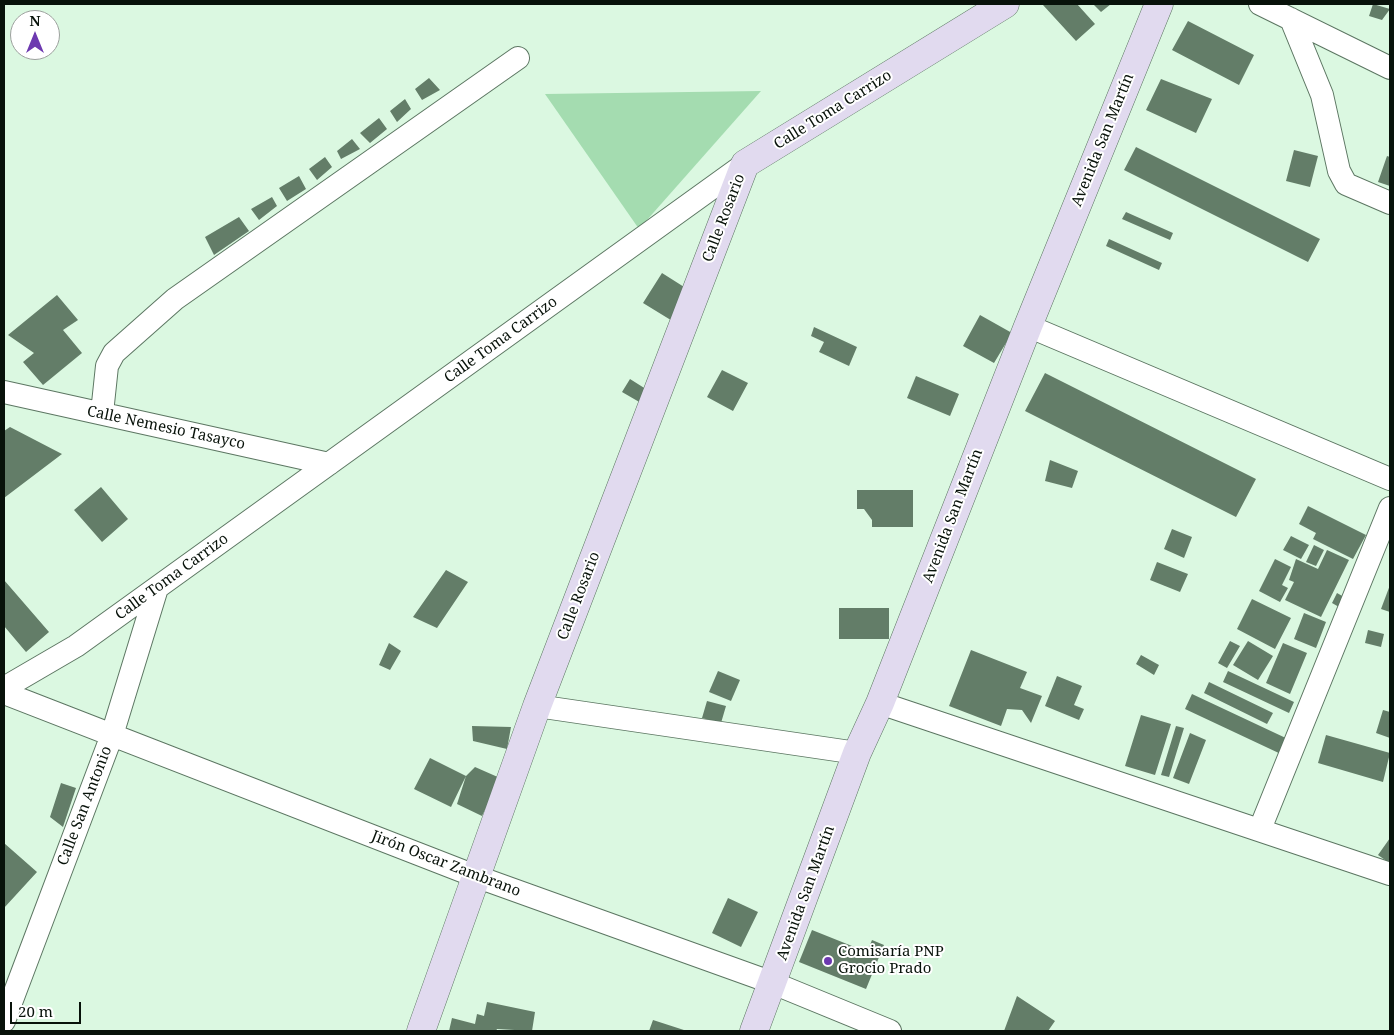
<!DOCTYPE html>
<html>
<head>
<meta charset="utf-8">
<style>
  body { margin:0 }
  #map { position:relative; width:1394px; height:1035px; overflow:hidden; background:#dbf8e1; font-family:"Noto Serif",serif }
  canvas { display:block }
  .frame { position:absolute; inset:0; border:5px solid #08120a; pointer-events:none }
  .north { position:absolute; left:10px; top:10px; width:50px; height:50px; box-sizing:border-box; background:#fff; border:1px solid #9ca09d; border-radius:50%; rotate:0deg; font-size:14px; font-weight:700; line-height:20px; text-align:center; color:#08120a }
  .north::after { content:''; display:block; margin:auto; width:18px; height:22px; background:#6d39b0; clip-path:polygon(50% 0,100% 100%,50% 72%,0 100%) }
  .scale { position:absolute; left:10px; top:1002px; width:71px; height:22px; box-sizing:border-box; border:2px solid #08120a; border-top:0; padding-left:6px; font-size:15px; line-height:18px; white-space:nowrap; color:#08120a; -webkit-text-stroke:4px #fff; paint-order:stroke }
</style>
</head>
<body>
<div id="map">
<canvas width="1394" height="1035"></canvas>
<div class="frame"></div>
<div class="north">N</div>
<div class="scale">20 m</div>
</div>
<script>
const ctx = document.querySelector('canvas').getContext('2d');
ctx.lineJoin = 'round';
function fillPath(path, color) { ctx.fillStyle = color; ctx.fill(path, 'evenodd'); }
function trace(path, color, width, dash) { ctx.strokeStyle = color; ctx.lineWidth = width; ctx.lineCap = dash ? 'butt' : 'round'; ctx.setLineDash(dash || []); ctx.stroke(path); }
function drawText(font, color, halo, rows, align = 'center') {
  ctx.font = font + ' "Noto Serif",serif'; ctx.lineWidth = 4; ctx.setLineDash([]); ctx.textBaseline = 'middle'; ctx.strokeStyle = halo; ctx.fillStyle = color; for (const [text, x, y, turn = 0] of rows) {
    ctx.save(); ctx.translate(x, y); ctx.rotate((+turn || 0) * Math.PI / 180); ctx.textAlign = isNaN(turn) ? turn : align; if (halo) ctx.strokeText(text, 0, 0); ctx.fillText(text, 0, 0); ctx.restore();
  }
}
const green = new Path2D(`
  M761 91 639 229 545 94Z`);
const building = new Path2D(`
  M1045 4H1077L1095 24 1076 41 1043 5Z
  M1093 4H1111L1101 12Z
  M1373 4 1390 9 1382 20 1369 16Z
  M1188 21 1254 55 1239 85 1172 50Z
  M429 78 440 90 422 100 415 89Z
  M1161 79 1212 99 1196 133 1146 110Z
  M405 99 411 109 397 122 390 111Z
  M379 118 387 129 370 143 360 133Z
  M352 139 360 149 341 159 337 151Z
  M1136 147 1320 239 1308 262 1124 170Z
  M1294 150 1318 156 1310 187 1286 181Z
  M1387 156 1390 157V186L1378 182Z
  M325 157 332 167 317 180 309 169Z
  M299 176 306 189 287 201 279 188Z
  M272 197 277 206 259 220 251 209Z
  M1126 212 1173 233 1170 240 1122 219Z
  M239 217 249 231 214 255 205 237Z
  M1109 239 1162 263 1159 270 1106 246Z
  M662 273 692 292 674 322 643 303Z
  M57 295 78 320 63 330 82 353 43 385 23 362 34 353 8 335Z
  M980 315 1012 333 994 363 963 346Z
  M814 327 857 347 849 366 819 352 824 342 811 336Z
  M722 370 748 383 733 411 707 397Z
  M1045 373 1256 479 1236 517 1025 411Z
  M916 376 959 394 950 416 907 398Z
  M630 379 649 391 641 403 622 392Z
  M10 427 62 454 4 498V431Z
  M1050 460 1078 471 1072 488 1045 481Z
  M101 487 128 519 102 542 74 510Z
  M857 490H913V527H872V520L864 509H857Z
  M1308 506 1366 535 1353 559 1313 539 1316 533 1299 524Z
  M1172 529 1192 537 1184 558 1164 549Z
  M1291 536 1309 545 1301 559 1283 550Z
  M1314 545 1324 550 1316 566 1306 562Z
  M1327 550 1349 560 1321 617 1285 600 1294 582 1289 580 1296 559 1318 569Z
  M1275 559 1291 567 1282 585 1288 588 1280 602 1259 591Z
  M1157 562 1188 574 1180 592 1150 580Z
  M446 570 468 582 437 628 413 617Z
  M4 580 49 632 26 652 4 626Z
  M1390 585V612L1381 609Z
  M1337 593 1344 597 1339 607 1332 603Z
  M1252 599 1291 618 1275 649 1237 629Z
  M839 608H889V639H839Z
  M1304 613 1326 622 1316 648 1294 639Z
  M1368 630 1384 634 1381 647 1365 643Z
  M1230 641 1240 646 1227 668 1218 663Z
  M1248 641 1273 656 1258 680 1233 665Z
  M389 643 401 651 390 670 379 665Z
  M1283 643 1307 653 1290 694 1266 683Z
  M971 650 1027 672 1020 688 1042 696 1031 723 1022 710 1007 709 1001 726 949 706Z
  M1141 655 1159 665 1154 675 1136 664Z
  M718 671 740 680 731 701 709 692Z
  M1228 671 1294 702 1289 713 1223 682Z
  M1057 676 1082 686 1074 705 1084 709 1079 720 1045 706Z
  M1209 682 1273 713 1267 724 1204 693Z
  M1192 694 1290 740 1283 755 1185 709Z
  M707 701 726 706 721 723 702 718Z
  M1383 710 1390 712V738L1376 733Z
  M1141 715 1171 724 1155 775 1125 766Z
  M472 726 511 727 507 749 473 741Z
  M1176 726 1184 728 1169 777 1161 775Z
  M1190 733 1206 740 1189 784 1173 778Z
  M1326 735 1390 753 1383 782 1318 763Z
  M430 758 466 776 451 807 414 789Z
  M475 767 500 778 482 816 457 804 466 776Z
  M61 783 76 788 63 827 50 817Z
  M1390 838V859L1388 862 1378 855Z
  M4 843 37 872 4 908Z
  M728 898 758 912 741 947 712 933Z
  M812 930 867 952 872 940 884 945 866 989 799 962Z
  M1017 996 1055 1021 1048 1031H1004Z
  M487 1002 535 1012 532 1031 497 1029 496 1031H449L452 1018 475 1024 477 1014 484 1016Z
  M653 1020 687 1031H649Z`);
const minor = new Path2D(`
  M1260 4 1390 68
  M1291 19 1322 95 1339 171 1346 184 1390 203
  M1028 326 1390 479
  M4 392 329 464
  M102 413 107 366 114 353 175 299 518 58
  M4 688 76 646 745 164
  M4 693 475 876 773 983 890 1031
  M880 703 1390 874
  M537 706 857 753
  M1260 829 1390 508
  M4 1021 112 735 157 588`);
const secondary = new Path2D(`
  M421 1031 537 706 745 164 1005 4
  M754 1031 857 753 880 703 1028 326 1159 4`);
const markers = [
  [828,961,5,"#6d39b0"]
];
const streetNames = [
  ["Calle Toma Carrizo",833,110,-32],
  ["Avenida San Martín",1103,140,-68],
  ["Calle Rosario",724,218,-69],
  ["Calle Toma Carrizo",501,340,-36],
  ["Calle Nemesio Tasayco",166,428,12],
  ["Avenida San Martín",953,516,-69],
  ["Calle Toma Carrizo",172,577,-36],
  ["Calle Rosario",579,596,-69],
  ["Calle San Antonio",85,806,-69],
  ["Jirón Oscar Zambrano",446,864,21],
  ["Avenida San Martín",806,893,-70]
];
const poiNames = [
  ["Comisaría PNP",838,952],
  ["Grocio Prado",838,969]
];
fillPath(green, '#a4dcb0');
fillPath(building, '#637d68');
trace(minor, '#5c7662', 24);
trace(secondary, '#5c7662', 29);
trace(minor, '#fff', 22);
trace(secondary, '#e1daef', 28);
for (const [x, y, r, color] of markers) { const dot = new Path2D(); dot.arc(x, y, r, 0, 2 * Math.PI); ctx.fillStyle = color; ctx.fill(dot); trace(dot, '#fff', 2); }
drawText('15px', '#08120a', '#fff', streetNames);
drawText('15px', '#08120a', '#fff', poiNames, 'left');
</script>
</body>
</html>
